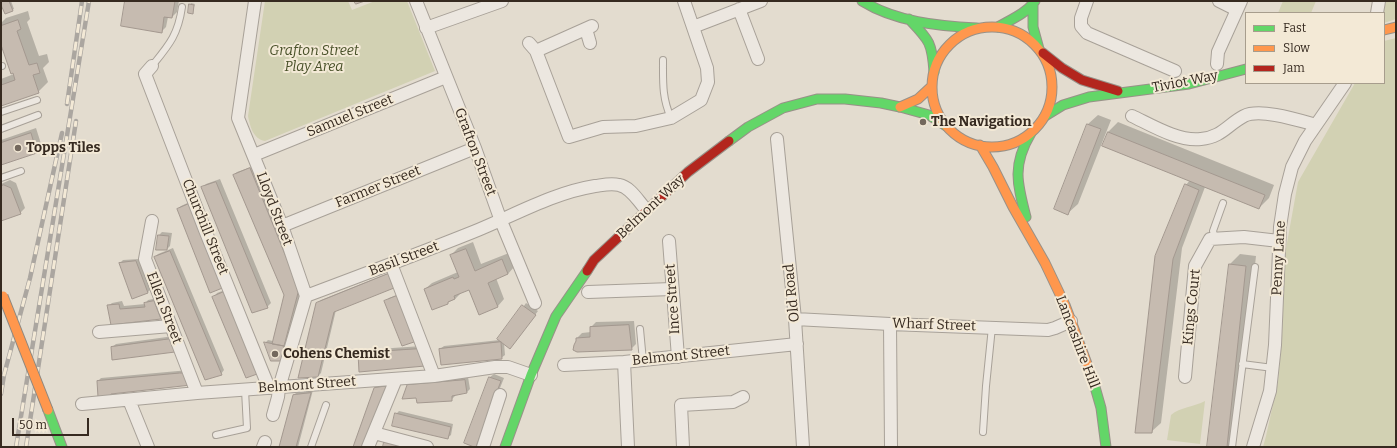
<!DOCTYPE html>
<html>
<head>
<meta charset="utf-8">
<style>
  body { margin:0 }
  #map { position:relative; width:1397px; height:448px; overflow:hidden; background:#e3dccf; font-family:Bitter,serif }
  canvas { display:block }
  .frame { position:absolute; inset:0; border:2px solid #362a20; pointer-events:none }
  .legend { position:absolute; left:1245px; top:12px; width:140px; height:72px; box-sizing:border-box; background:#f3e9d6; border:1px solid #a79d8d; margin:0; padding:5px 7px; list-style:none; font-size:12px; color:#362a20 }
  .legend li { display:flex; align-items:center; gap:8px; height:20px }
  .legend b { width:20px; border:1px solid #a79d8d }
  .scale { position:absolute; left:12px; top:418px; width:77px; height:18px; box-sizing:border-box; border:2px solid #362a20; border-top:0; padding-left:5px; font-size:12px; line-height:14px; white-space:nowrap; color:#362a20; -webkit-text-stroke:3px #f3e9d6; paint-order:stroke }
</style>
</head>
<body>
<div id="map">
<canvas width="1397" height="448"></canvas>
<div class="frame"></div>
<ul class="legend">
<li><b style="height:5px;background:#63d668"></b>Fast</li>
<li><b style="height:5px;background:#ff974d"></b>Slow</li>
<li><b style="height:5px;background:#b3261e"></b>Jam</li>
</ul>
<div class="scale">50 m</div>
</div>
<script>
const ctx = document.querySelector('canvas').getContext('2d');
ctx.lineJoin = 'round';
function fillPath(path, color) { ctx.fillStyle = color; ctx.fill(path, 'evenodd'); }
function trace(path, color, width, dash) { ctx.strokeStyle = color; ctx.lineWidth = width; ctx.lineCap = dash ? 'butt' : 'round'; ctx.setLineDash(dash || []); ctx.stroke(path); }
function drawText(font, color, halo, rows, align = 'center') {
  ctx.font = font + ' Bitter,serif'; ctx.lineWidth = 4; ctx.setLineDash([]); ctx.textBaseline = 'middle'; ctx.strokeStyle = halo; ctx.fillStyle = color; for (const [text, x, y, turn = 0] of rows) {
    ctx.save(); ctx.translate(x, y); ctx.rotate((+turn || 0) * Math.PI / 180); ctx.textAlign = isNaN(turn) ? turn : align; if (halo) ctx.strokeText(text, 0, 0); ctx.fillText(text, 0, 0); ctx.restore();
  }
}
const green = new Path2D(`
  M265 1H348L352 10 375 1H407L435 71 265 141C253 139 250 126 248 116Z
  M1283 1H1316L1311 13H1278Z
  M1386 1H1396V19L1384 23 1383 13Z
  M1396 38V447H1263L1266 436 1278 382 1282 336 1285 254 1298 182 1355 83H1384V41Z
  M1205 401 1200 444 1167 440 1171 415C1180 407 1194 407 1205 401Z`);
const shadow = new Path2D(`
  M1 1H11L14 9 12 10Z
  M126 1H179L177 12 172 17H168L166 27 161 32Z
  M191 3 195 4 192 13 190 5Z
  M28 11 30 19 27 22 39 56 47 54 49 62 43 68 48 82 38 92 1 105V79L14 74 1 42V23L6 18Z
  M1098 115 1111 120 1078 204 1068 213 1088 124Z
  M1118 122 1274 185 1269 198 1259 208 1205 187 1182 248 1161 423 1151 432H1136L1186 185 1190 180 1103 146 1108 132Z
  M36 128 42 147 37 152 1 164V140Z
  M254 166 302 285 287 342 284 357 281 360 265 343 268 340 273 341 285 295 234 175 237 172Z
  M220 179 271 303 267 307 253 312 203 188 206 184Z
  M10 180 16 183 25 208 20 213 1 218V184Z
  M194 200 224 287 178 209 181 206Z
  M162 232 172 233 170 246 167 249 159 235Z
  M473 242 481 264 509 253 514 267 508 274 496 278 504 299 498 306 479 313 469 288 462 292 455 299 447 303 425 289 432 283 458 272 451 255 458 248Z
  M173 248 224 370 221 374 155 257 158 254Z
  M1240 254 1256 256 1235 447H1208L1230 264Z
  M139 259 151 289 148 292 133 297 120 263 123 260Z
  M391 272 396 284 336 310 321 373 318 376 317 304 321 300Z
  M230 288 260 372 214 297 217 293Z
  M402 293 420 337 386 301 389 298Z
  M158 298 164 315 160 318 112 324 108 306 112 303 122 301 124 306 145 304 148 300Z
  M526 303 538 311 510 348 504 343 505 355 501 358 440 349 444 346 500 340Z
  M634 321 636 344 631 349 577 338 582 333 591 332V327L596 322Z
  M174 336 178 348 112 347 116 344Z
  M422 346 428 361 359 354 363 350Z
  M189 370 194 381 113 393 110 395 98 381 101 378Z
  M494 374 504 378 478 443 475 447 465 443 490 377Z
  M468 377 470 389 467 392 455 394V396L451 400 417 397 408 386 412 382Z
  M390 384 354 447 375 388 378 385Z
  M313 390 298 447H280L294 395 297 392Z
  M399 411 453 424 451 435 447 438 396 414Z`);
const building = new Path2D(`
  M1 1H9L13 11 5 14 1 5Z
  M125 1H175L172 18 164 17 162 33 121 26Z
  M354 1H365L356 4Z
  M189 4 194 5 193 14 188 13Z
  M18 20 21 29 17 31 29 65 37 63 40 73 33 75 39 93 1 106V85L15 80 13 73 11 74 1 45V26Z
  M1087 124 1101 129 1068 215 1054 209Z
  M1108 132 1265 195 1259 209 1102 146Z
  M31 133 37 153 1 165V143Z
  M250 168 299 289 284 346 272 344 284 295 233 175Z
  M216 182 268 308 252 313 201 187Z
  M1185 184 1199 190 1173 259 1152 433H1135L1155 256Z
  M4 185 11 188 21 214 1 221V186Z
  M191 203 225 287 210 293 177 209Z
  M158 235 169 236 167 250H156Z
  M466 249 475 271 502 259 508 274 488 283 498 307 479 315 469 290 454 296 455 299 448 302V304L432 310 424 289 453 277 454 279 459 277 450 255Z
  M170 251 222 375 205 380 154 257Z
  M136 261 148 293 132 299 119 263Z
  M1229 264 1246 266 1227 447H1207Z
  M388 274 394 288 334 312 318 377 298 378 316 303Z
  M226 291 260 373 246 378 212 297Z
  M399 295 417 341 402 346 384 301Z
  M154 301 161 319 111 325 107 305 119 304 120 309 145 307 144 303Z
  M522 305 536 315 510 349 497 339Z
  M629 325 632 350 577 352 573 350 574 345 576 341V338L590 337V327Z
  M171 339 175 352 112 360 111 347Z
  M264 342 284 346 281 361H271Z
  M501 342 502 359 441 365 439 349Z
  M419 349 425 366 359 372 358 353Z
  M180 373H185L191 385 111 394V396L98 397 97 381Z
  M489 377 501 381 476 447H474L464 443Z
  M465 380 467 393 452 396V401L417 403 416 398 402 399 407 385Z
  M388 386 365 447H353L374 388Z
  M311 393 296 447H279L293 395Z
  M395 413 451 427 448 439 392 426Z
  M384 442 405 447H383Z`);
const lane = new Path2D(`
  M663 60C663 82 662 98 671 118
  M1 66H2
  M152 66C169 45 178 35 182 7
  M1 112 37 100
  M1 129 38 115
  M1 178 21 171
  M1215 238 1213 231 1223 203
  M640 329 643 361
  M1242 364 1273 368
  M983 432 986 386 992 327
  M216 435 247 428 245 390
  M311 447 326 405
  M1232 447 1255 267`);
const street = new Path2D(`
  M255 1 238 118 282 226 306 296 279 388 278 397 273 415
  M416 1 475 148 501 221 535 303
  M1087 1 1081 18V26L1087 33 1175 71
  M1219 1 1237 10
  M739 9 758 59
  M1377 13 1379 1
  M693 27 761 1
  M426 28 502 1
  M586 29 590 43
  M529 43 536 51 569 137 603 127 636 126 671 118 701 100 708 82 707 68 684 1
  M536 51 592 26
  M1217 64 1218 52 1241 1
  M152 66 145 74 205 230 269 388
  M1132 116C1151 125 1179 142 1201 139 1222 137 1227 125 1244 116 1260 108 1298 120 1316 125
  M777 139 795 319 803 447
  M254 155 446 77
  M152 221 145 259 197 393
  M282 226 475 148
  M669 241 678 357
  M391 264 434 376
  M588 292 672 289
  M306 296C362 275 418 254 473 232 513 216 552 193 595 186 603 185 611 183 619 185 630 187 637 199 643 206
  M795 319 890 324 1048 330 1055 328 1071 321
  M890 324 891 447
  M99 332 171 326
  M624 362 628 447
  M564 365 624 362 797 344
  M1185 377 1195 266 1210 239 1244 237 1279 241
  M129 400 148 447
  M82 404 197 393 434 376 495 367H508L531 375
  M374 433 427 447
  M263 447 265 442
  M368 447 396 379
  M483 447 500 395
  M683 447 681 405 733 402 743 397
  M1253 447 1270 391 1275 345 1280 227 1285 194 1292 167 1305 141 1345 83`);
const fast = new Path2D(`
  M862 1C896 22 938 26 977 28
  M1033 4V27L1039 49
  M909 19C929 40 932 42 934 72
  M998 27C1010 20 1027 13 1035 1
  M1045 116 1063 105 1089 97 1189 84 1246 69
  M729 141 748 127 783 108 817 99H845L881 103 900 107 929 115 948 127
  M1026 217C1017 183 1012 165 1031 133
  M1093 380 1101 408 1106 447
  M48 410 62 447
  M505 447 531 375 556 316 587 271`);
const slow = new Path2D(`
  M932 87a60 60 0 1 1 120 0a60 60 0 1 1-120 0Z
  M1384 30 1396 27
  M900 107 918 99 932 86
  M980 145 993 167 1013 207 1045 263 1065 305 1093 380`);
const jam = new Path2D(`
  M1043 53 1062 68 1082 80 1118 91
  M587 271 594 260 688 172 729 141`);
const rail = new Path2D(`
  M67 104 82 1
  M1 394 4 375 30 278 62 133
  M16 447 89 1
  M26 447 76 121`);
const slowBridge = new Path2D(`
  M3 296 48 410`);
const markers = [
  [923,122,4,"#73685d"],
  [18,148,4,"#73685d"],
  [275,354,4,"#73685d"]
];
const parkNames = [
  ["Grafton Street",314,51],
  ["Play Area",314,67]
];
const streetNames = [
  ["Tiviot Way",1185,82,-11],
  ["Samuel Street",350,116,-22],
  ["Grafton Street",475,152,69],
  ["Farmer Street",378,187,-22],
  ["Belmont Way",651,207,-43],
  ["Lloyd Street",274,209,69],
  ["Churchill Street",205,227,68],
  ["Penny Lane",1279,258,-87],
  ["Basil Street",404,259,-21],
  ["Old Road",792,293,-96],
  ["Ince Street",673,299,-94],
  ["Kings Court",1192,307,-84],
  ["Ellen Street",164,308,69],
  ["Wharf Street",934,325,2],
  ["Lancashire Hill",1077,342,69],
  ["Belmont Street",681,356,-6],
  ["Belmont Street",307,385,-4]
];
const poiNames = [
  ["The Navigation",931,122],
  ["Topps Tiles",26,148],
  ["Cohens Chemist",283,354]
];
fillPath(green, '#d2d1b3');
fillPath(shadow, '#0003');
fillPath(building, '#c6bbb0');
trace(building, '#a3988f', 1);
trace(lane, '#a8a198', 8);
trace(street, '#a8a198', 14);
trace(fast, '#989188', 11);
trace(slow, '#989188', 11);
trace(jam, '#989188', 11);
trace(lane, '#ece7e0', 6);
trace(street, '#ece7e0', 12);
trace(fast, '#63d668', 9);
trace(slow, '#ff974d', 9);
trace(jam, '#b3261e', 9);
trace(rail, '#aba6a0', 4.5);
trace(rail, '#f3e9d6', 3, [9]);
trace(slowBridge, '#8e877f', 11, []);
trace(slowBridge, '#ff974d', 9);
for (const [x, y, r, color] of markers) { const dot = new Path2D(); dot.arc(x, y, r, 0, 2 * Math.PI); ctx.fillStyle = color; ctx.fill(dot); trace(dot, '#f3e9d6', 1.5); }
drawText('italic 14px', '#495129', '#f3e9d6', parkNames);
drawText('14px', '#362a20', '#f3e9d6', streetNames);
drawText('bold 14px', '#362a20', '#f3e9d6', poiNames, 'left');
</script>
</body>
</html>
